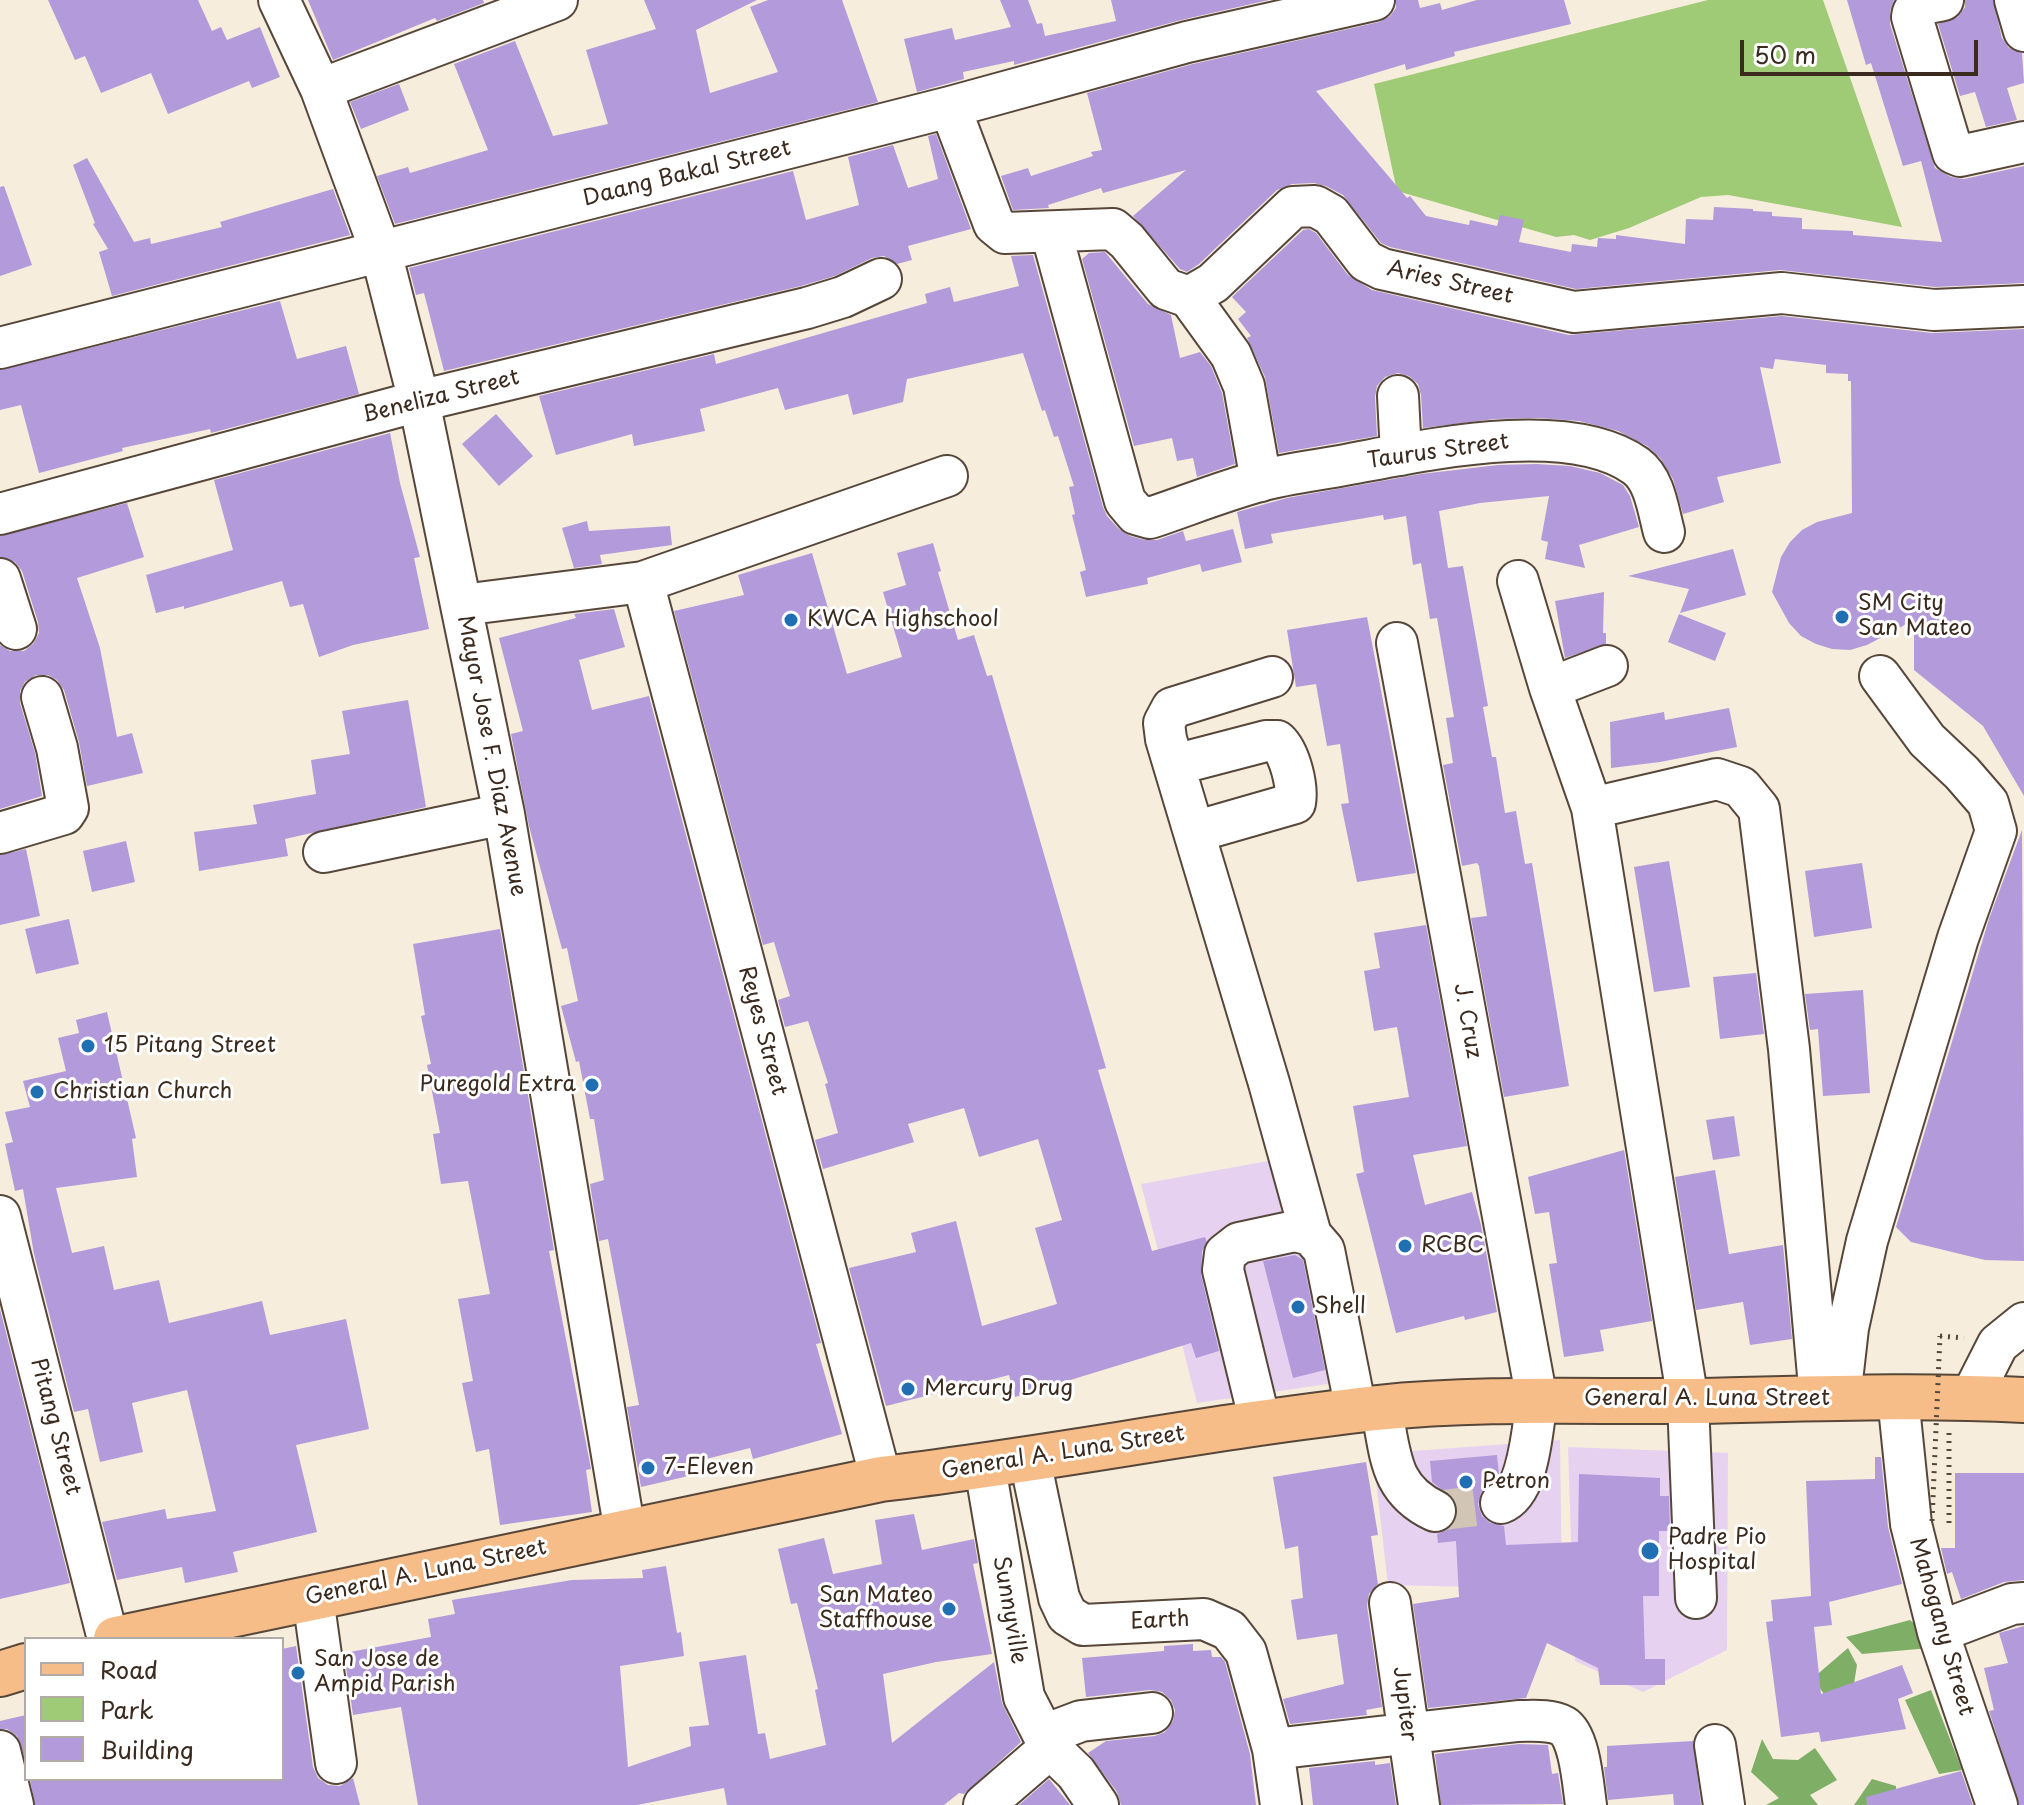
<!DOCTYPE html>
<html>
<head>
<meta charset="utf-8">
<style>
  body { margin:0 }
  #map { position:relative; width:2024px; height:1805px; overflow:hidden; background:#f6eddc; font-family:"Playpen Sans",sans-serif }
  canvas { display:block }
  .legend { position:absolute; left:24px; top:1637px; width:260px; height:144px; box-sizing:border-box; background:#fff; border:2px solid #b1aaa5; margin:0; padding:10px 14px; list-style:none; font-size:24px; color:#3b2a1e }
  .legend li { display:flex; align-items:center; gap:16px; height:40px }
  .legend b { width:40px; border:2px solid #b1aaa5 }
  .scale { position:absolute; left:1740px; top:40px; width:238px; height:36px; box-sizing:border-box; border:4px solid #3b2a1e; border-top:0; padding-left:10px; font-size:24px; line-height:28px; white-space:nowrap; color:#3b2a1e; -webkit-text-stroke:6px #fff; paint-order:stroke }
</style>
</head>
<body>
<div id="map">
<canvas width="2024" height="1805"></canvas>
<ul class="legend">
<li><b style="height:10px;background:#f7bd88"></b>Road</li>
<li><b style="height:22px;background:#9fca76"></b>Park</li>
<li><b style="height:22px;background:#b39ada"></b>Building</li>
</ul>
<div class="scale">50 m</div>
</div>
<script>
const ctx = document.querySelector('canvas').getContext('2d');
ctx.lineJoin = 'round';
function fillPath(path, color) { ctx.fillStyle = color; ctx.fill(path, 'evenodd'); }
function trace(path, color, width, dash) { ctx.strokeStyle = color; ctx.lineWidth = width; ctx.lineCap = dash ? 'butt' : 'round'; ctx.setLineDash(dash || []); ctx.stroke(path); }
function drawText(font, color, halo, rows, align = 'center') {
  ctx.font = font + ' "Playpen Sans",sans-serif'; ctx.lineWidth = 6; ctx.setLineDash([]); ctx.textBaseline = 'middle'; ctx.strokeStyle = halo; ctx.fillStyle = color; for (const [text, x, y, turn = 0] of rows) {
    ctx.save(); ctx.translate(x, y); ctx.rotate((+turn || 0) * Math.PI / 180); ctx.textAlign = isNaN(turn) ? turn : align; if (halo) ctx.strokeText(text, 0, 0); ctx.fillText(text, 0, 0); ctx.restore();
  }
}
const built = new Path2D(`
  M1312 1153 1362 1379 1197 1403 1141 1184Z
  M1560 1440 1562 1589 1388 1585 1373 1454Z
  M1568 1447 1728 1453 1727 1650 1643 1692 1575 1661Z`);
const green = new Path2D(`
  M1708 0H1823L1902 227 1728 195 1701 197 1629 228 1590 240 1574 235 1556 237 1397 191 1374 84Z`);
const forest = new Path2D(`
  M1910 1620 1941 1647 1862 1654 1846 1637Z
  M1848 1648 1857 1665 1852 1696 1824 1694 1813 1678Z
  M1931 1690 1962 1770 1939 1774 1905 1700Z
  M1762 1739 1773 1759 1798 1760 1815 1748 1837 1780 1810 1795 1818 1805H1766L1779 1798 1751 1772Z
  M1872 1779 1896 1786V1805H1854Z`);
const building = new Path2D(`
  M48 0H198L212 31 221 27 227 40 260 27 280 77 252 88 249 81 168 114 151 73 101 93 85 56 75 60Z
  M308 0H483L484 3 437 21 435 18 333 60Z
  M644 0H757L696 30 710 93 778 72 750 7 768 0H842L878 102 395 224 377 176 408 167 410 173 488 150 454 64 515 41 553 136 608 124 586 50 656 29Z
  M1000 0H1028L1037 24 1042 23 1045 36 1116 21 1111 0H1269L1181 20 1014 65V61L963 72 964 79 917 92 904 39 952 28 955 40 1011 27Z
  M1396 0H1418L1420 8 1440 3 1442 10 1477 0H1564L1571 24 1454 52 1455 56 1406 70 1405 64 1316 91 1407 198 1410 196 1426 216 1469 225 1470 220 1497 226 1500 215 1524 220 1519 242 1571 252 1572 244 1597 247 1598 238 1616 239V235L1685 244 1686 219 1713 220 1714 207 1753 209V211L1772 212V216L1802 218V229L1853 231V235L1942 242 1921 161 1903 166 1871 63 1866 65 1847 0H1894L1890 11V24L1935 168 1951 177 1964 179 2024 166V283L1935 287 1780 270 1576 289 1390 247 1381 243 1343 195 1326 186 1314 183 1292 184 1277 190 1199 264 1187 272 1180 269 1133 216 1186 170 1103 193 1101 188 1048 205 1049 208 1013 210 1001 176 1028 168 1031 176 1093 156 1091 152 1102 150 1087 93 1193 64 1379 22 1390 16 1396 8Z
  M1965 0H1993L2002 38 2009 48 2022 53 2024 83 2007 88 2017 120 1986 127 1975 92 1960 96 1938 24 1958 17 1965 7Z
  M399 84 409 110 361 129 350 102Z
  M936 134 971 229 908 246 912 260 897 264 884 256 872 258 835 276 801 286 444 371 424 293 416 295 409 268 793 171 806 220 859 205 848 157 893 145 908 188 938 179 928 136Z
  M87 158 134 242 150 238 151 244 222 227 220 222 333 189 350 235 112 296 99 252 108 249 93 224 95 223 73 165Z
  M4 186 32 265 0 276V187Z
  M1309 229 1316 233 1348 275 1372 290 1569 335 1782 316 1932 333 2024 329V796L1983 726 1914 670V620L1867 645 1850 650 1832 649 1816 644 1801 636 1789 623 1772 592 1781 557 1790 542 1802 530 1817 522 1852 513 1851 381H1848V374L1826 373V365L1775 359 1773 369 1760 367 1781 463 1717 477 1724 502 1683 514 1673 479 1661 459 1647 446 1618 431 1579 421 1538 418 1494 419 1423 428 1421 395 1418 384 1409 376 1398 373 1385 377 1377 386 1375 397 1377 436 1279 453 1265 377 1247 338 1251 336 1238 319 1246 312 1232 297 1303 230Z
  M1105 252 1148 304 1171 315 1180 358 1200 352 1211 366 1222 393 1235 464 1197 477 1193 458 1177 461 1172 438 1134 446 1082 259 1089 253Z
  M1033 255 1103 507 1107 516 1119 529 1130 536 1145 540H1157L1183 531 1186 541 1233 529 1242 562 1202 572 1200 564 1147 578 1148 584 1086 597 1080 572 1086 570 1072 515 1075 514 1069 487 1074 486 1058 436 1054 437 1045 410 1042 411 1023 353 907 379 903 402 853 415 848 394 785 410 778 388 700 409 705 431 634 446 632 434 556 455 539 396 714 354 716 364 927 303 925 294 950 287 954 302 1019 286 1011 256Z
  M280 301 297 359 346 346 359 394 211 433 210 429 122 448 123 451 39 473 21 405 0 410V370Z
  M496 414 533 456 499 486 462 444Z
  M390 433 400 483 420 557 414 558 429 629 353 645 319 657 303 604 290 607 282 581 184 609V606L156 613 146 575 233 550 214 480Z
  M1536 464 1570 466 1600 473 1623 485 1630 496 1639 527 1579 545 1585 568 1545 559 1548 542 1541 540 1549 496 1480 503 1439 511 1448 568 1463 566 1488 706 1483 707 1492 757H1496L1505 813 1516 811 1525 864 1532 863 1569 1086 1504 1097 1471 918 1487 916 1479 866 1477 863 1462 866 1443 765 1453 763 1446 718 1454 717 1437 618 1430 619 1421 563 1413 565 1406 516 1384 520 1383 515 1271 534 1273 543 1245 549 1237 512 1287 498 1421 474 1498 465Z
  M127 503 144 557 77 578 100 648 117 737 132 733 143 773 87 786 79 742 64 690 57 680 48 675H36L25 682 20 691V703L35 753 42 796 0 809V645L10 651H24L33 644 39 633 38 622 22 571 15 562 0 557V536Z
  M587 521 589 531 670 526 672 545 600 555 602 564 574 568 562 528Z
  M933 543 941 571 938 572 958 640 974 635 987 676 992 675 1106 1068 1098 1070 1152 1251 1205 1237 1207 1243 1202 1251 1201 1275 1219 1351 1196 1358 1191 1343 1015 1397 1009 1375 886 1406 849 1268 916 1252 911 1233 956 1221 982 1326 1057 1304 1035 1228 1062 1220 1038 1139 979 1157 964 1108 908 1124 914 1142 823 1169 815 1140 838 1133 825 1084 828 1083 808 1021 785 1027 778 1000 790 996 774 942 763 945 674 611 744 595 738 575 812 553 847 674 902 657 883 592 906 585 897 553Z
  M1733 549 1746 595 1680 613 1689 589 1628 576Z
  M1604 592 1603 633H1606V644L1565 658 1555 601Z
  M614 609 625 647 579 660 592 710 649 696 821 1343 816 1344 842 1434 753 1459 750 1448 694 1462 697 1474 641 1487 627 1407 639 1405 608 1239 599 1241 590 1184 604 1180 594 1119H590L579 1061 576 1062 561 1006 578 1001 567 948 562 949 529 826 511 734 523 731 499 638 576 618 574 614Z
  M1679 614 1726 633 1715 661 1668 642Z
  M1367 617 1416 873 1357 882 1341 804 1349 803 1340 744 1327 746 1316 684 1296 687 1287 630Z
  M408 700 426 807 285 839 288 856 199 871 194 832 257 824 253 805 316 794 311 760 350 754 342 711Z
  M1729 708 1737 747 1660 762 1611 768 1610 722 1664 712 1665 720Z
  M2022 830 2024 1261 1985 1260 1911 1242 1896 1227 1989 919Z
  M126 841 135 882 92 892 83 851Z
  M26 849 40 916 0 925V855Z
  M1669 861 1690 987 1654 992 1634 867Z
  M1862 863 1872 928 1814 937 1805 871Z
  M69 919 79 964 36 974 25 929Z
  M1426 925 1467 1146 1413 1155 1425 1205 1472 1192 1481 1225 1497 1312 1465 1320 1464 1316 1396 1333 1356 1174 1364 1172 1353 1106 1409 1097 1397 1027 1374 1031 1364 971 1380 968 1374 933Z
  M500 929 554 1250 549 1251 591 1469 586 1470 592 1512 500 1525 489 1449 476 1452 462 1383 473 1381 458 1299 490 1294 468 1181 441 1184 433 1134 440 1133 427 1065 431 1064 421 1016 425 1015 413 944Z
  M1756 973 1764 1034 1720 1039 1713 977Z
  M1863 990 1870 1093 1823 1096 1818 1029 1810 1030 1805 994Z
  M107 1012 136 1138 132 1139 137 1177 56 1188 72 1253 104 1246 114 1290 159 1280 169 1323 262 1301 270 1335 346 1319 369 1429 296 1445 317 1532 233 1552 238 1572 185 1583 182 1567 117 1580 102 1522 165 1509 167 1519 216 1511 187 1390 132 1403 143 1452 100 1462 88 1409 74 1412 34 1254 23 1189 15 1191 5 1144 13 1142 5 1112 30 1107 23 1081 66 1071 58 1038 79 1033 76 1020Z
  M1734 1116 1740 1156 1713 1160 1706 1120Z
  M1624 1150 1652 1321 1600 1330 1604 1351 1564 1357 1549 1264 1557 1263 1549 1212 1535 1214 1528 1177Z
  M1715 1170 1729 1254 1783 1245 1792 1339 1750 1345 1743 1302 1696 1310 1675 1177Z
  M1295 1255 1303 1260 1325 1370 1293 1378 1263 1261Z
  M0 1309 70 1583 0 1599Z
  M1497 1455 1499 1474 1481 1492 1478 1505 1482 1516 1490 1523 1504 1526 1506 1545 1578 1542 1579 1474 1660 1478V1496H1669L1670 1531H1659V1596H1643L1645 1659H1665V1685H1600L1598 1668 1547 1643 1526 1698 1428 1708 1413 1604 1459 1597 1456 1541 1438 1543 1437 1534 1447 1530 1454 1523 1458 1510 1454 1499 1432 1482 1430 1461Z
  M1875 1457H1881L1888 1527 1902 1584 1829 1602 1832 1625 1814 1627 1821 1694 1902 1665 1913 1693 1898 1699 1906 1729 1821 1742 1819 1732 1781 1737 1766 1622 1773 1621 1771 1600 1811 1596 1806 1481 1875 1479Z
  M1366 1462 1378 1535 1371 1536 1378 1584 1369 1594 1367 1606 1382 1707 1366 1710 1367 1715 1290 1724 1283 1699 1344 1684 1337 1634 1297 1640 1291 1600 1303 1598 1298 1546 1285 1549 1273 1477Z
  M1955 1473H2024V1580L2004 1582 1961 1599 1952 1572 1947 1574 1941 1548H1955Z
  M914 1514 922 1550 974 1539 978 1563 973 1564 992 1654 936 1662 883 1674 892 1743 994 1662 1002 1703 1021 1742 964 1794 959 1793 944 1805H727L724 1788 637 1805H418L401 1707 353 1715 344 1653 431 1637 428 1619 455 1614 452 1600 572 1580 643 1578 642 1570 666 1566 677 1633 681 1632 684 1656 620 1666 628 1767 691 1746 689 1727 709 1725 699 1662 746 1655 758 1734 765 1733 770 1759 826 1745 815 1690 818 1689 797 1603 791 1604 778 1549 824 1538 833 1574 882 1564 875 1520Z
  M2024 1626V1805H2019L1989 1711 1994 1710 1984 1668 2008 1663 1999 1633Z
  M1193 1644V1651L1211 1650 1212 1657H1221L1225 1662 1250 1754 1256 1805H1121L1117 1792 1088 1753 1106 1741 1155 1736 1165 1732 1173 1721 1175 1710 1171 1700 1162 1692 1150 1690 1086 1697 1082 1658 1164 1651V1646Z
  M296 1646 313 1767 318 1778 328 1785 340 1786 353 1778 360 1805H35L30 1779H282V1649Z
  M26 1715V1761L17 1736 7 1729H0V1721Z
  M1693 1741 1701 1805H1674L1673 1794 1608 1800 1604 1767H1607V1746Z
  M1519 1744 1548 1745 1552 1774 1558 1773 1563 1804 1441 1805 1435 1754Z
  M1375 1761V1765L1390 1763 1396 1805H1313L1309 1768Z
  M1961 1771 1973 1805H1867L1866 1797Z
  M1049 1779 1070 1805H1019Z`);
const minorTunnel = new Path2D(`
  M1435 1511 1501 1503`);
const path = new Path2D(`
  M1940 1336 1964 1338
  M1949 1433V1523`);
const minor = new Path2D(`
  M279 0 321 89 381 252 419 401 504 814 625 1532
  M1943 0C1932 3 1913 3 1912 17L1953 153 1960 156 2024 142
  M2015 0 2024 31
  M321 89 557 0
  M950 107 994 224 1005 233 1113 229 1127 241 1166 289 1189 297 1213 283 1293 207 1315 206 1331 215 1366 261 1382 269 1574 312 1782 293 1934 310 2024 306
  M1051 232 1125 501 1136 514 1150 518C1186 506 1223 491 1260 481 1289 473 1320 470 1350 464 1426 450 1569 418 1636 466 1655 480 1658 510 1664 532
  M1189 297 1231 355 1244 386 1261 481
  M0 348 950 107 1187 42 1374 0
  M1398 396 1401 455
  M0 514 419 401 807 308 843 297 881 279
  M0 579 16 629
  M1518 581 1550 688 1592 808 1688 1401 1696 1598
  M643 582 881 1479
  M462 605 643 582 947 476
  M1397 643 1537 1400C1532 1428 1530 1492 1501 1503
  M1272 677 1172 708 1164 723 1166 739 1269 1083 1311 1235
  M1550 688 1607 666
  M1174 765 1266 741H1277C1290 753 1298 786 1295 803L1194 832
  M1592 808 1717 779 1741 787 1759 809 1789 1049 1820 1398
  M0 833 64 814 68 808 57 748 42 697
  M324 852 504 814
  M0 1216 108 1639
  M1898 1397 1911 1524 1938 1632 1997 1805
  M1971 1397 1998 1344 2024 1323
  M1840 1398 1848 1328 1867 1241 1958 938 1996 831 1988 803 1962 773 1927 740 1880 676
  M1381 1407C1391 1453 1388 1489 1435 1511
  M1260 1422 1223 1270 1225 1254 1239 1243 1295 1231 1311 1235 1324 1250 1356 1410
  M1030 1460 1059 1598 1067 1615 1083 1625 1204 1619 1229 1630 1246 1652 1273 1749 1281 1805
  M985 1467 1024 1697 1050 1748 1076 1773 1098 1805
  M313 1598 336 1763
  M1390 1603 1419 1805
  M1938 1632 2012 1604 2024 1603
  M1044 1735 1081 1721 1152 1713
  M1715 1745 1724 1805
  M1273 1749 1518 1721C1532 1721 1550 1719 1563 1726 1580 1736 1583 1785 1586 1805
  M0 1751 13 1805
  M984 1805 1050 1748`);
const major = new Path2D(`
  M116 1639 881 1479C1047 1460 1211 1426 1377 1408 1482 1397 1587 1402 1692 1401 1802 1399 1913 1394 2024 1400
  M0 1674 26 1666`);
const pathBridge = new Path2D(`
  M1932 1521 1940 1336`);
const markers = [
  [1842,617,8,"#1f6fb2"],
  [791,620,8,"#1f6fb2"],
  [88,1046,8,"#1f6fb2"],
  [592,1085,8,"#1f6fb2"],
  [37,1092,8,"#1f6fb2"],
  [1405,1246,8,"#1f6fb2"],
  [1298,1307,8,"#1f6fb2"],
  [908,1389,8,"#1f6fb2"],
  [648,1468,8,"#1f6fb2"],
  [1466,1482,8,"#1f6fb2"],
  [1650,1551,10,"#1f6fb2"],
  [949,1609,8,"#1f6fb2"],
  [298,1673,8,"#1f6fb2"]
];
const streetNames = [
  ["Daang Bakal Street",687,174,-14],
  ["Aries Street",1450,283,13],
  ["Beneliza Street",441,397,-14],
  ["Taurus Street",1438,452,-8],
  ["Mayor Jose F. Diaz Avenue",491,756,79],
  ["J. Cruz",1467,1021,80],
  ["Reyes Street",762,1031,75],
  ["General A. Luna Street",1707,1399],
  ["Pitang Street",55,1427,75],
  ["General A. Luna Street",1063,1453,-9],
  ["General A. Luna Street",426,1573,-12],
  ["Sunnyville",1009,1610,80],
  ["Earth",1160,1621,-3],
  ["Mahogany Street",1941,1627,74],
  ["Jupiter",1404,1704,83]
];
const poiNames = [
  ["SM City",1858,604],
  ["San Mateo",1858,629],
  ["KWCA Highschool",807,620],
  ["15 Pitang Street",104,1046],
  ["Puregold Extra",576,1085,"right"],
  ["Christian Church",53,1092],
  ["RCBC",1421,1246],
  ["Shell",1314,1307],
  ["Mercury Drug",924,1389],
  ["7-Eleven",664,1468],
  ["Petron",1482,1482],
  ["Padre Pio",1668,1538],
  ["Hospital",1668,1563],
  ["San Mateo",933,1596,"right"],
  ["Staffhouse",933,1621,"right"],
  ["San Jose de",314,1660],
  ["Ampid Parish",314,1685]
];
fillPath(built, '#e6d2f0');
fillPath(green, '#9fca76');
fillPath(forest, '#7fae67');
fillPath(building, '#b39ada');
trace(minorTunnel, '#d1c6b6', 40, [40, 20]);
trace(minor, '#57473a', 44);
trace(major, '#57473a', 48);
trace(path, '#57473a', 5, [2, 6]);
trace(minor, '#fff', 40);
trace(major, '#f7bd88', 44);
trace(pathBridge, '#57473a', 5, [2, 6]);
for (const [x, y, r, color] of markers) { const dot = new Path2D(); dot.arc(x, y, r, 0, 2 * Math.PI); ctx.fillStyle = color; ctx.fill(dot); trace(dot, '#fff', 3); }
drawText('22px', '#3b2a1e', '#fff', streetNames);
drawText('22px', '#3b2a1e', '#fff', poiNames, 'left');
</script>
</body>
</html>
